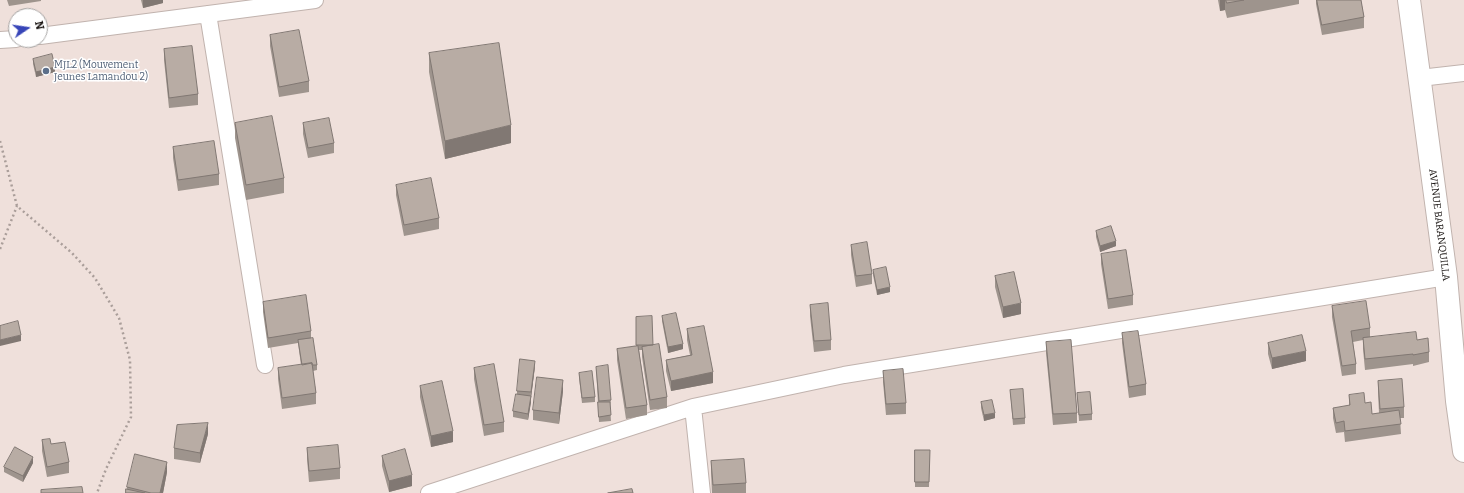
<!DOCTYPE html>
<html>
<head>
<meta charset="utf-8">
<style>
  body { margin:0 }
  #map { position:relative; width:1464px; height:493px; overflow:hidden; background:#efe0db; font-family:Bitter,serif }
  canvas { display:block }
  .north { position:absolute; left:8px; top:8px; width:40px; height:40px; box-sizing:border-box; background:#fff; border:1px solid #a4a2a1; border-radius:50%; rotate:77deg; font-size:11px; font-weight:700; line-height:16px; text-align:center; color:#1b1614 }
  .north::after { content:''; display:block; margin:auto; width:14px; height:18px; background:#3745b8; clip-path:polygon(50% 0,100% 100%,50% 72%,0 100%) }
</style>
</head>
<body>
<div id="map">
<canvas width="1464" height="493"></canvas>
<div class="north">N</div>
</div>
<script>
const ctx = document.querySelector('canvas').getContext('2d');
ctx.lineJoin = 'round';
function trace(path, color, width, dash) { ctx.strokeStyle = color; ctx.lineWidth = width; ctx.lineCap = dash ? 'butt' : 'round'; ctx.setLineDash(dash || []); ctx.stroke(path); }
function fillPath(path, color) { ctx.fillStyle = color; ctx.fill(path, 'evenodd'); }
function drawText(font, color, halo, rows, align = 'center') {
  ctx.font = font + ' Bitter,serif'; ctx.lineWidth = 3; ctx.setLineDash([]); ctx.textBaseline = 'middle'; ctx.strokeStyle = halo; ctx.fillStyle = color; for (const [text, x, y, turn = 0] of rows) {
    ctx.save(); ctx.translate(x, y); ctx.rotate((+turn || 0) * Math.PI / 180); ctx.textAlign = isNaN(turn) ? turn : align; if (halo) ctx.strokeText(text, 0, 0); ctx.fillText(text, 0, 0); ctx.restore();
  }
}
const path = new Path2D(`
  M0 141 17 206 72 253 95 278 119 318 130 360 131 417 106 469 97 493
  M0 249 17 206`);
const minor = new Path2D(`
  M208 14 265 365
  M40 36 315 0
  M0 40 16 39
  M1420 78 1464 73
  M693 407 702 493
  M429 493 693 407 844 375 1446 277`);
const secondary = new Path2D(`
  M1409 0 1446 277 1457 401 1464 451`);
const wall = new Path2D(`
  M7 0H41V1L9 6Z
  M141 0H163V3L143 8Z
  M1218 0H1299V4L1227 18 1225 10 1220 11Z
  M1316 0H1361L1364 17V28L1322 35 1316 4Z
  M270 35 309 81V92L279 97 270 46Z
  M164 49 198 94V105L169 108 164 60Z
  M429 53 511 143 445 159 429 72Z
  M33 59 55 72 36 77 33 64Z
  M235 123 284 178V193L246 200 235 138Z
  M303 123 334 143V153L308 158 303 134Z
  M173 147 219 174V185L178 191 173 158Z
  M396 185 439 218V229L404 236 396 195Z
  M1096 231 1116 246 1100 252 1096 237Z
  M851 245 872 274V284L856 287 851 255Z
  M1101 254 1133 295V305L1108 309 1101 264Z
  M873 270 890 292 877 295 873 275Z
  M995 276 1021 314 1003 318 995 287Z
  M263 302 311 331V338L317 365V370L313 371 316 393V404L282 409 278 379V368L301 365 298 343 268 348 263 312Z
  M810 305 831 340V350L814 352 810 316Z
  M1332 306 1370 328V337L1417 340 1429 352V362L1413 366V364L1365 370 1363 349V340L1353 342 1356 364V374L1342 376 1332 317Z
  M662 316 683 349 668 353 662 321Z
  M636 317 653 345 667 397V408L650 410 642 357V350H639L647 405V415L626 419 617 360V349L636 346Z
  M687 329 713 383 671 391 666 371V360L690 355 687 340Z
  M1122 333 1146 384V395L1129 398 1122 343Z
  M1046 342 1077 413V423L1053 425 1046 353Z
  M1268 343 1306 361 1272 369 1268 354Z
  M535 366 531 398V402L528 420 513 417V411L517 394V391Z
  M596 367 611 400 610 406 611 421 599 422Z
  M474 368 504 422V432L484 436 474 379Z
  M883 371 906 403V414L886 415 883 382Z
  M579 373 595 397V402L582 403 579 378Z
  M1378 381 1404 407V418H1400L1401 434 1345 442 1344 432 1336 433 1333 418V408L1349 406V395L1365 403 1372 414 1379 413 1378 392Z
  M420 386 453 442 431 447 420 397Z
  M1010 390 1025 418V424L1013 425Z
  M563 391 559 424 533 420V410Z
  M1077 393 1092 414V420L1079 421Z
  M981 402 995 418 984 421 981 408Z
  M208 434 200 463 174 459V448Z
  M42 440 51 444 69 462V473L47 477 42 451Z
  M307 448 340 468V479L309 482 307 459Z
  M915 450H930L929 487H915Z
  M382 456 412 486 389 492 382 466Z
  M711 461 746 483V493H712L711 472Z
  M33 463 23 482 4 472V467Z
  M167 472 163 493H126L127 487Z`);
const shadedWall = new Path2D(`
  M143 0H163V3L143 8Z
  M1220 0H1225V10L1220 11Z
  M55 67V72L36 77V72Z
  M511 125V143L445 159V141Z
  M1116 241V246L1100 252V246Z
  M890 287V292L877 295V290Z
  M1021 303V314L1003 318V307Z
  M21 335V341L0 346V340Z
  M683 344V349L668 353V347Z
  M1306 351V361L1272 369V358Z
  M535 361V366L531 398V392Z
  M713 372V383L671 391V381Z
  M563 380V391L559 424V413Z
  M531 396V402L528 420V414Z
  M995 413V418L984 421V415Z
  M208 423V434L200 463V453Z
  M453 431V442L431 447V436Z
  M33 457V463L23 482V476Z
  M167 462V472L163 493H160Z
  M412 475V486L389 492V481Z`);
const building = new Path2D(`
  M1226 0H1244L1227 3Z
  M1317 0H1361L1364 17 1322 25Z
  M299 30 309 81 279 87 270 35Z
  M499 43 511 125 445 141 429 53Z
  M192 46 198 94 169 98 164 49Z
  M52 54 55 67 36 72 33 59Z
  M272 116 284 178 246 185 235 123Z
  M329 118 334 143 308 148 303 123Z
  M214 141 219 174 178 180 173 147Z
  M431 178 439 218 404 225 396 185Z
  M1111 226 1116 241 1100 246 1096 231Z
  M867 242 872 274 856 276 851 245Z
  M1126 250 1133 295 1108 299 1101 254Z
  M886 267 890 287 877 290 873 270Z
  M1014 272 1021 303 1003 307 995 276Z
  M306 295 311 331 268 338 263 302Z
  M1366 301 1370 328 1351 331 1356 364 1342 366 1332 306Z
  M828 303 831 340 814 341 810 305Z
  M676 313 683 344 668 347 662 316Z
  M652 316 653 345H636V317Z
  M18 321 21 335 0 340V326Z
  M704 326 713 372 671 381 666 360 692 355 687 329Z
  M1138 331 1146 384 1129 387 1122 333Z
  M1416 332 1417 340 1428 338 1429 352 1413 355V354L1365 359 1363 338Z
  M1302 335 1306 351 1272 358 1268 343Z
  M313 338 317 365H312V363L302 365 298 340Z
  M1071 340 1077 413 1053 414 1046 342Z
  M659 344 667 397 650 400 642 347Z
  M638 346 647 405 626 408 617 349Z
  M520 359 535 361 531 392 517 391Z
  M312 363 316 393 282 398 278 368Z
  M494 364 504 422 484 425 474 368Z
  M608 365 611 400 599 401 596 367Z
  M903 369 906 403 886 404 883 371Z
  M592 371 595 397 582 398 579 373Z
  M537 377 563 380 559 413 533 410Z
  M1402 379 1404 407 1380 409 1378 381Z
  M442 381 453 431 431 436 420 386Z
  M1023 389 1025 418 1013 419 1010 390Z
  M1090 392 1092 414 1079 415 1077 393Z
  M1364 393 1365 403 1371 402 1372 414 1399 410 1401 424 1345 431 1344 421 1336 423 1333 408 1350 405 1349 395Z
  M516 394 531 396 528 414 513 411Z
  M992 400 995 413 984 415 981 402Z
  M598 402H610L611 415 599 417Z
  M208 423 200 453 174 448 177 425Z
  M50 439 51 444 65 442 69 462 47 467 42 440Z
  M338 445 340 468 309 471 307 448Z
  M15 447 33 457 23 476 4 467Z
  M405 449 412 475 389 481 382 456Z
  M915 450H930L929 482H915Z
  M135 454 167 462 160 493H151L127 487Z
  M744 459 746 483 713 485 711 461Z
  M82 487 83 493H41V490Z
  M126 489 145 493H126Z
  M632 489 633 493H608Z`);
const markers = [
  [46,71,4,"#5c6f8a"]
];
const serviceNames = [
  ["MJL2 (Mouvement",54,65],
  ["Jeunes Lamandou 2)",54,77]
];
const streetNames = [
  ["AVENUE BARANQUILLA",1439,225,83]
];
trace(minor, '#c1b3ae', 18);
trace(secondary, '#c1b3ae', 24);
trace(path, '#aa9e9a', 2.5, [2, 3]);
trace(minor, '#fff', 16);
trace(secondary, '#fff', 22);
fillPath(wall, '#9e948d');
fillPath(shadedWall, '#817873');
fillPath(building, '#b8aca4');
trace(building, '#817873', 1);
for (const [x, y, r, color] of markers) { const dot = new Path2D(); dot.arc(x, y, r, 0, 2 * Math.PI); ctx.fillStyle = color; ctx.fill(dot); trace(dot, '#fff', 1.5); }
drawText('10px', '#4e5e75', '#fff', serviceNames, 'left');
drawText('10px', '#1b1614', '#fff', streetNames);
</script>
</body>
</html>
